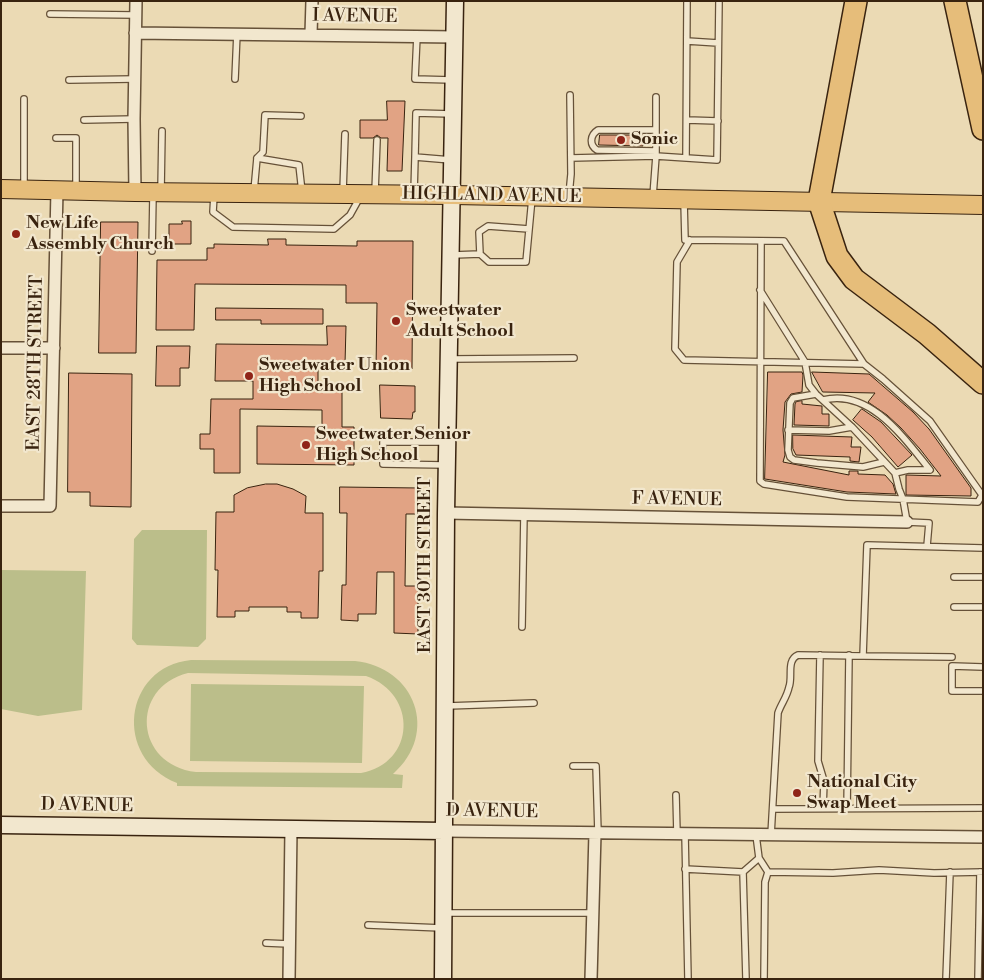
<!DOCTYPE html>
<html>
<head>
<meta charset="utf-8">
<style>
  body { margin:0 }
  #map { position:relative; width:984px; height:980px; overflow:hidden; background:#ebdab4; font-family:"Libre Bodoni",serif }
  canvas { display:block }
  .frame { position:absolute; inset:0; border:2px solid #39230f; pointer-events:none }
</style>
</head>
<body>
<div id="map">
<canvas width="984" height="980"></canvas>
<div class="frame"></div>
</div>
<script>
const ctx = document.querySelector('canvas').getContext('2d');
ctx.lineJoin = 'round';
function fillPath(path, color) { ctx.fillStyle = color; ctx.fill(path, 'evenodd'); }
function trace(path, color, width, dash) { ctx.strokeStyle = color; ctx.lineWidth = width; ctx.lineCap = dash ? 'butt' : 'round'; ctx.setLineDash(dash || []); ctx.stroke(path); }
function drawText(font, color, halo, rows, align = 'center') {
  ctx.font = font + ' "Libre Bodoni",serif'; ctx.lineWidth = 4.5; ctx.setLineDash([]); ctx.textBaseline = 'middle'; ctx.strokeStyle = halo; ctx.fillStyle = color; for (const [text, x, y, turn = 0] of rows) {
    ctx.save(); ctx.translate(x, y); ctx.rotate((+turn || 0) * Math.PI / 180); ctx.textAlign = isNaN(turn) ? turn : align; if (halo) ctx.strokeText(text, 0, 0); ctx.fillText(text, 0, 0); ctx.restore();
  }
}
const green = new Path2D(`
  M142 530H207L206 639 198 647 137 645 132 639 134 539Z
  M1 570 86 571 82 710 38 716 1 709Z
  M191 660 355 661C415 667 440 733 393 774L403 775 402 788 177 786V783C113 758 123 667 191 660ZM188 673 366 676C418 694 416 763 361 773L196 772C135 765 129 688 188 673Z
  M191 684 364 686 362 763 190 761Z`);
const building = new Path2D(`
  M387 101H405L402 171H387L388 138H381L377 135 373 138H360V120H387Z
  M600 135H643V146L599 145Z
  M182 221H191V244H169V224H182Z
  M101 222H138L136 353H99Z
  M268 239H286V245L357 246V241H413L412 369H376L377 303H346V285L195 284 194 330H156L157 260H207V248H214V244L268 245Z
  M216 308 323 309V324H261V320H216Z
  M327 326H346L345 364 318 363V387L342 388V427H354V465L257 464V426L322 427V410L240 409V473H214V449H200V434H210L211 399H253V381H215L216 344 327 345Z
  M157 346H190L189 368H180V386H156Z
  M768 372H802L803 375 802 392 791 394 785 402 783 430 785 455 783 462 849 475V471H858V474L885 475 893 484 896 494 847 492 765 479Z
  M812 372 869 374 913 412 929 429 971 488V496L906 495V475L941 476 920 449 901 428 887 415 868 402 875 393 823 392Z
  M69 373 132 374 131 507 90 506V492H68Z
  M380 385 415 386V412H413L412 419 381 418Z
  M802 401V404L822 406V414H829V426L794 425 795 404 796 402Z
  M862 409 881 422 912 455 898 467 872 437 853 420Z
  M793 435 852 437 851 447H861L859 462 850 461V457L796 455 793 449Z
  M266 484H277L293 489 306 496 305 513H323V571H319L318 618H301V612H287V607H249V611H235V617H217L218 570H215L216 512H234V495L247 488Z
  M340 487 419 488 418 514H406L405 586H418V634L394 633V572H377L376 614H358V621L341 620 342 585H346L347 513H340Z`);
const lane = new Path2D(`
  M50 14 135 15
  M417 36 415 79 452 80
  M687 41 718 43
  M235 79 237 33
  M69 80 134 79
  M24 99V188
  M84 120 134 119
  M687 120 718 121
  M656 130H598C590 135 589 145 597 150L656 151
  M56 138H76V189
  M257 158 263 152 265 115 301 116
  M571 158 656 156V97
  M686 158 687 1
  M451 160 415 157 416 113 452 114
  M161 190 162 131
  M254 191 257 158 299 165 302 192
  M343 192 345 134
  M375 192 377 140
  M414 193 415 157
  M214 195 213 212 233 227 334 229 350 215 360 197
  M569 195 571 174 570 95
  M653 196 656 156 717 160 719 1
  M684 201 685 240H690L784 241 864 364 684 360 675 349 677 262 690 240
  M761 241 760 481 764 484 847 497 978 502 982 495 930 421 883 379 864 364
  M152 251 153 195
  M480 254 479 232 488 226 529 229
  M453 255 480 254 489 262H526L532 198
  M760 290 805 362 809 385 816 394 852 427 895 473 899 489 903 499 907 522 929 523 927 546
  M451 359 574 358
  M816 394 793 398 790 403 788 450 790 457 794 460 817 463 863 467 884 462
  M823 400C870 388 904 438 930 470H908L895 473
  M788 430 829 431 852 427
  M445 442H383V464L445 465
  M954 577H983
  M954 607H983
  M522 627 524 514
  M820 655 818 761 824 781 823 809
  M863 656 952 657
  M983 667 952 666V691H983
  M447 706 534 703
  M573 766H596L598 833
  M676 795 677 834
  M773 809 983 808
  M847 809 849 655
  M685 834 688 979
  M771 835 778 713C781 704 787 697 789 687 793 677 786 660 798 655L863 656 867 545 983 548
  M759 858 768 872 765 882 764 979
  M685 869 743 872
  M768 872 833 873 879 870 934 873 983 872
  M445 913H592
  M368 925 442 928
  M266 943 289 944
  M746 979 743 872 759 858 756 835
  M946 979 950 872
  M978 979 980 872`);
const street = new Path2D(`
  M135 33 455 37
  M311 34 312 1
  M135 192 134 119 136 1
  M1 348H54
  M1 506H50L57 190
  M446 513 907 522
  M444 831 983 837
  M289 979 291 829
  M591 979 595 833`);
const secondary = new Path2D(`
  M1 825 444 831
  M443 979 446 513 455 1`);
const primary = new Path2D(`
  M1 189 135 192 453 195 983 205`);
const highway = new Path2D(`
  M856 1 819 201 837 256 854 279 927 334 983 383
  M955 1 983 129`);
const markers = [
  [621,140,5,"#8f2418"],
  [16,234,5,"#8f2418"],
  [396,321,5,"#8f2418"],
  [249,376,5,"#8f2418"],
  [306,445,5,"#8f2418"],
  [797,793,5,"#8f2418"]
];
const streetNames = [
  ["I AVENUE",355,17,1],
  ["HIGHLAND AVENUE",492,196,1],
  ["EAST 28TH STREET",36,363,-89],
  ["F AVENUE",677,500,1],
  ["EAST 30TH STREET",426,565,-90],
  ["D AVENUE",87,806,1],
  ["D AVENUE",492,812,1]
];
const poiNames = [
  ["Sonic",631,140],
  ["New Life",26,224],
  ["Assembly Church",26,245],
  ["Sweetwater",406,311],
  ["Adult School",406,332],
  ["Sweetwater Union",259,366],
  ["High School",259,387],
  ["Sweetwater Senior",316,435],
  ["High School",316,456],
  ["National City",807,783],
  ["Swap Meet",807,804]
];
fillPath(green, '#bbbe8a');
fillPath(building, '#e1a384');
trace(building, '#39230f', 1);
trace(lane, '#665138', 8);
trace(street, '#665138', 14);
trace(secondary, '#39230f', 19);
trace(primary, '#39230f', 20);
trace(highway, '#39230f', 24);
trace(lane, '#f2e7ce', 5.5);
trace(street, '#f2e7ce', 11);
trace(secondary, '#f2e7ce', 16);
trace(primary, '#e6bd7a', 18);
trace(highway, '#e6bd7a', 21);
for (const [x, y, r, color] of markers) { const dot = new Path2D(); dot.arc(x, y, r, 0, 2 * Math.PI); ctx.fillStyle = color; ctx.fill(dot); trace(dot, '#f2e7ce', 2); }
drawText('18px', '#39230f', '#f2e7ce', streetNames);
drawText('bold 18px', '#39230f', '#f2e7ce', poiNames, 'left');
</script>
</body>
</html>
